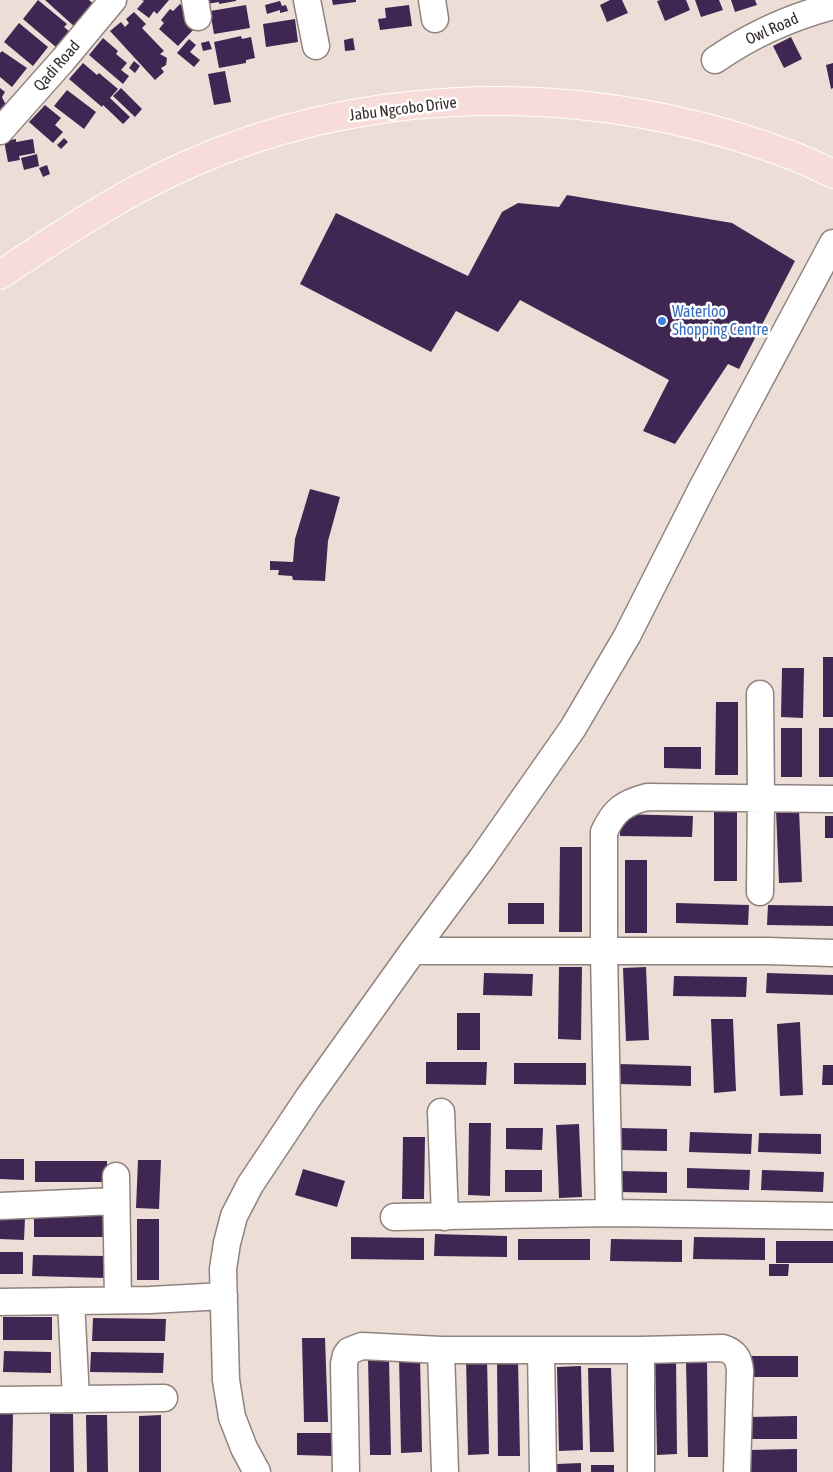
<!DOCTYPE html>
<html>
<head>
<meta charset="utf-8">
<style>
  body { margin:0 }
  canvas { display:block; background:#ecddd7 }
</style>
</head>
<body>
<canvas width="833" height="1472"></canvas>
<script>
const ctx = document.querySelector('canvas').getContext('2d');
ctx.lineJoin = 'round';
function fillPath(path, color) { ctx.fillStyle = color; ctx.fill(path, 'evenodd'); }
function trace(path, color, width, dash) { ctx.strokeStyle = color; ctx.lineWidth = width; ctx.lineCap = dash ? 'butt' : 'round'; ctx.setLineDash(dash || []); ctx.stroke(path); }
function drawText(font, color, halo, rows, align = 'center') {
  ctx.font = font + ' "Asap Condensed",sans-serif'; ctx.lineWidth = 5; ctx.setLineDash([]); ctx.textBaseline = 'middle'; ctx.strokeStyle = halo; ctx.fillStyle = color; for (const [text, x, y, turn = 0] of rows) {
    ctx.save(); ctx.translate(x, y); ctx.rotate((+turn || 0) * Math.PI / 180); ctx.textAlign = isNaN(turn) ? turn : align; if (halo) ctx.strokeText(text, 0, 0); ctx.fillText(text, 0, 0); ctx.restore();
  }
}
const building = new Path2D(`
  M38 0 67 24 64 27 70 32 57 48 23 19Z
  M45 0H89L96 6 76 28Z
  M142 0H169L157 14 154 11 149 18 137 9 144 1Z
  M199 0H236V1L219 4V2L200 5Z
  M332 0H356V2L333 5Z
  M610 0H622L628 13 607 22 600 5Z
  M661 0H686L690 10 665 21 657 1Z
  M695 0H719L723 10 701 17Z
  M731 0H755L757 5 735 12Z
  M280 1 282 6 286 5 288 11 280 13V10L267 14 265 5Z
  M180 4 191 14 184 21 193 30 178 46 159 29 164 23 161 20 170 9 173 11Z
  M246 5 250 28 214 34 210 11Z
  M409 5 412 26 380 30 378 19 386 18 385 8Z
  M134 12 146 24 142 28 164 51 160 54 167 58 166 65 161 68 164 72 155 80 110 31 121 22 125 27 129 23 126 19Z
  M295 19 298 42 266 47 263 24Z
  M19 23 48 47 33 66 4 42Z
  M241 36 242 39 251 37 255 58 246 60V63L219 68 214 42Z
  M791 37 802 59 784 68 773 46Z
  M103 38 118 51 116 54 127 63 121 70 129 76 123 84 89 55Z
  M353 38 355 50 345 51 344 40Z
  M189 39 196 45 190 52 200 60 194 67 177 53Z
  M209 41 212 49 203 51 201 43Z
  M2 51 27 68 12 87 0 77V53Z
  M134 61 140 66 135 73 129 68Z
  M83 63 97 75 99 73 118 89 110 98 130 117 123 124 103 105 102 107 69 79Z
  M833 63V88L831 89 826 65Z
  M225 71 231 102 214 105 208 74Z
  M0 88 5 92 2 97 5 103 9 106 0 117Z
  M121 88 142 109 135 117 113 96Z
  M67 90 96 112 84 129 54 106Z
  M45 105 61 118 55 125 63 132 53 143 29 122Z
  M64 138 68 142 61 149 57 145Z
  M16 139V142L33 139 35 153 19 156 20 160 8 162 4 141Z
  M37 154 39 166 24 170 21 158Z
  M47 165 50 174 43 177 39 168Z
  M567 195 732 223 795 261 739 369 728 364 675 444 643 431 669 380 520 300 498 332 456 311 431 352 300 284 336 213 468 276 502 212 518 203 559 207Z
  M310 489 340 497 328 541 325 581 293 580 292 576 278 575 279 570H270V561L293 562 295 539Z
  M823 657H833V717H823Z
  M782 668H804L803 718 781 717Z
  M716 702H738V775H715Z
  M781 728H802V777H781Z
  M819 728H833V777H819Z
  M664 747H701V769L664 768Z
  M714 809H737V881H714Z
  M799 809 802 882 779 883 776 810Z
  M620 814 693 816 692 837 620 836Z
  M825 816H833V838H825Z
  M560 847H582V932H559Z
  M625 860H647V933H625Z
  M508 903H544V924H508Z
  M676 903 749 905 748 925 676 923Z
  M768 905 833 906V926L767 925Z
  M559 967H582L581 1040 558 1039Z
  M646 967 649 1040 626 1041 623 968Z
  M484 973 533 974 532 996 483 995Z
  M767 973 833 975V995L766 993Z
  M674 976 747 977 746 997 673 996Z
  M457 1013H480V1050H457Z
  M711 1019H733L736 1091 714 1093Z
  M800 1022 803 1095 780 1096 777 1024Z
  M426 1062H487L486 1085 426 1084Z
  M514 1063H586V1085L514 1084Z
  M618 1064 691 1066V1086L618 1084Z
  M823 1065H833V1085H822Z
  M469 1123H491L490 1196 468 1195Z
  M579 1124 582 1197 559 1198 556 1125Z
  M506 1128H543L542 1150 506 1149Z
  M619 1128 667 1129V1151L619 1150Z
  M690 1132 752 1134 751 1154 689 1152Z
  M759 1133 821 1134V1154L758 1152Z
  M403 1137H425L424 1199H402Z
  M0 1159H24V1180L0 1179Z
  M138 1160H161L159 1209 136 1208Z
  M35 1161H107V1182H35Z
  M687 1168 750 1170 749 1190 687 1188Z
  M303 1169 345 1181 337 1207 295 1195Z
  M505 1170H542V1192H505Z
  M762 1170 824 1172 823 1192 761 1190Z
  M619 1171 667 1172V1193L619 1192Z
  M34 1215 106 1216V1237H34Z
  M0 1217 25 1218 24 1240 0 1239Z
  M137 1219H159V1280H137Z
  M435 1234 507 1236V1257L434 1256Z
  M351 1237 424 1238V1260L351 1259Z
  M694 1237 765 1238V1260L693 1259Z
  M518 1239H590V1260H518Z
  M611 1239 682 1240V1262L610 1261Z
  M776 1241H833V1263H776Z
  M0 1252H23V1274H0Z
  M33 1255 106 1256V1278L32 1276Z
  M769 1264H789L788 1276H769Z
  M3 1317H52V1340H3Z
  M93 1318 166 1319 165 1341H92Z
  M302 1338H325L328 1422H304Z
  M4 1351 51 1352V1373L3 1372Z
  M91 1352 164 1353 163 1373 90 1372Z
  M399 1356H420L422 1452 401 1453Z
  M750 1356H798V1377H750Z
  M676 1357 677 1454 657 1455 655 1358Z
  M368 1358H389L391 1455H370Z
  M466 1358H487L489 1454 468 1455Z
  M518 1359 520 1456H498L497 1360Z
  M707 1360 708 1457H688L686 1361Z
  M581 1366 583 1450 559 1451 557 1367Z
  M588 1368H611L614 1452H590Z
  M0 1414H13L12 1472H0Z
  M50 1414H73L74 1472H50Z
  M86 1415H107L108 1472H87Z
  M161 1415V1472H139V1416Z
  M797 1416V1439H749V1417Z
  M297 1433H333V1456L297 1455Z
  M797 1449V1472H748V1450Z
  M581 1463V1472H557V1464Z
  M591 1465H614V1472H591Z`);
const minor = new Path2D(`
  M195 0 198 17
  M307 0 316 46
  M432 0 435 19
  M715 60C751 35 791 17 833 6
  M0 131 63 60 113 0
  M760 694 761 798 760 892
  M413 951H767L833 953
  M441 1112 445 1217
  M116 1176 118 1300
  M0 1206 116 1201
  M609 1213 604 951V832C614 810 624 803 647 797L833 799
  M394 1217 609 1213 833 1216
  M71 1301 76 1399
  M0 1302 150 1300 224 1296
  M441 1350 445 1472
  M541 1350 543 1472
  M641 1350V1472
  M0 1400 164 1398
  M257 1472 244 1448 232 1417 226 1380 223 1269 227 1243 234 1216 250 1185 308 1098 413 951 482 858 573 728 627 636 702 488 833 243
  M346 1472 344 1364 346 1355 349 1351 362 1346 441 1350H641L723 1348C735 1352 739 1358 740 1371L737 1472`);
const major = new Path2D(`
  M0 275C60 235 121 194 187 165 354 90 550 83 725 133 762 144 799 156 833 174`);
const markers = [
  [662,321,5,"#3f7fe0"]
];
const streetNames = [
  ["Owl Road",772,29,-24],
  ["Qadi Road",57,66,-49],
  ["Jabu Ngcobo Drive",403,109,-7]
];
const shopNames = [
  ["Waterloo",672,312],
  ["Shopping Centre",672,330]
];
fillPath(building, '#402753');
trace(minor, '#90837d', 29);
trace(major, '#fff', 30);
trace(minor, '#fff', 26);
trace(major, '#f8dcda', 28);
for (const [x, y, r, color] of markers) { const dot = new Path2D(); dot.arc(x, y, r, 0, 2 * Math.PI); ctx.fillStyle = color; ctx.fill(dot); trace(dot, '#fff', 2); }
drawText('16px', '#342e2b', '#fff', streetNames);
drawText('16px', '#366cbe', '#fff', shopNames, 'left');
</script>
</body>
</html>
